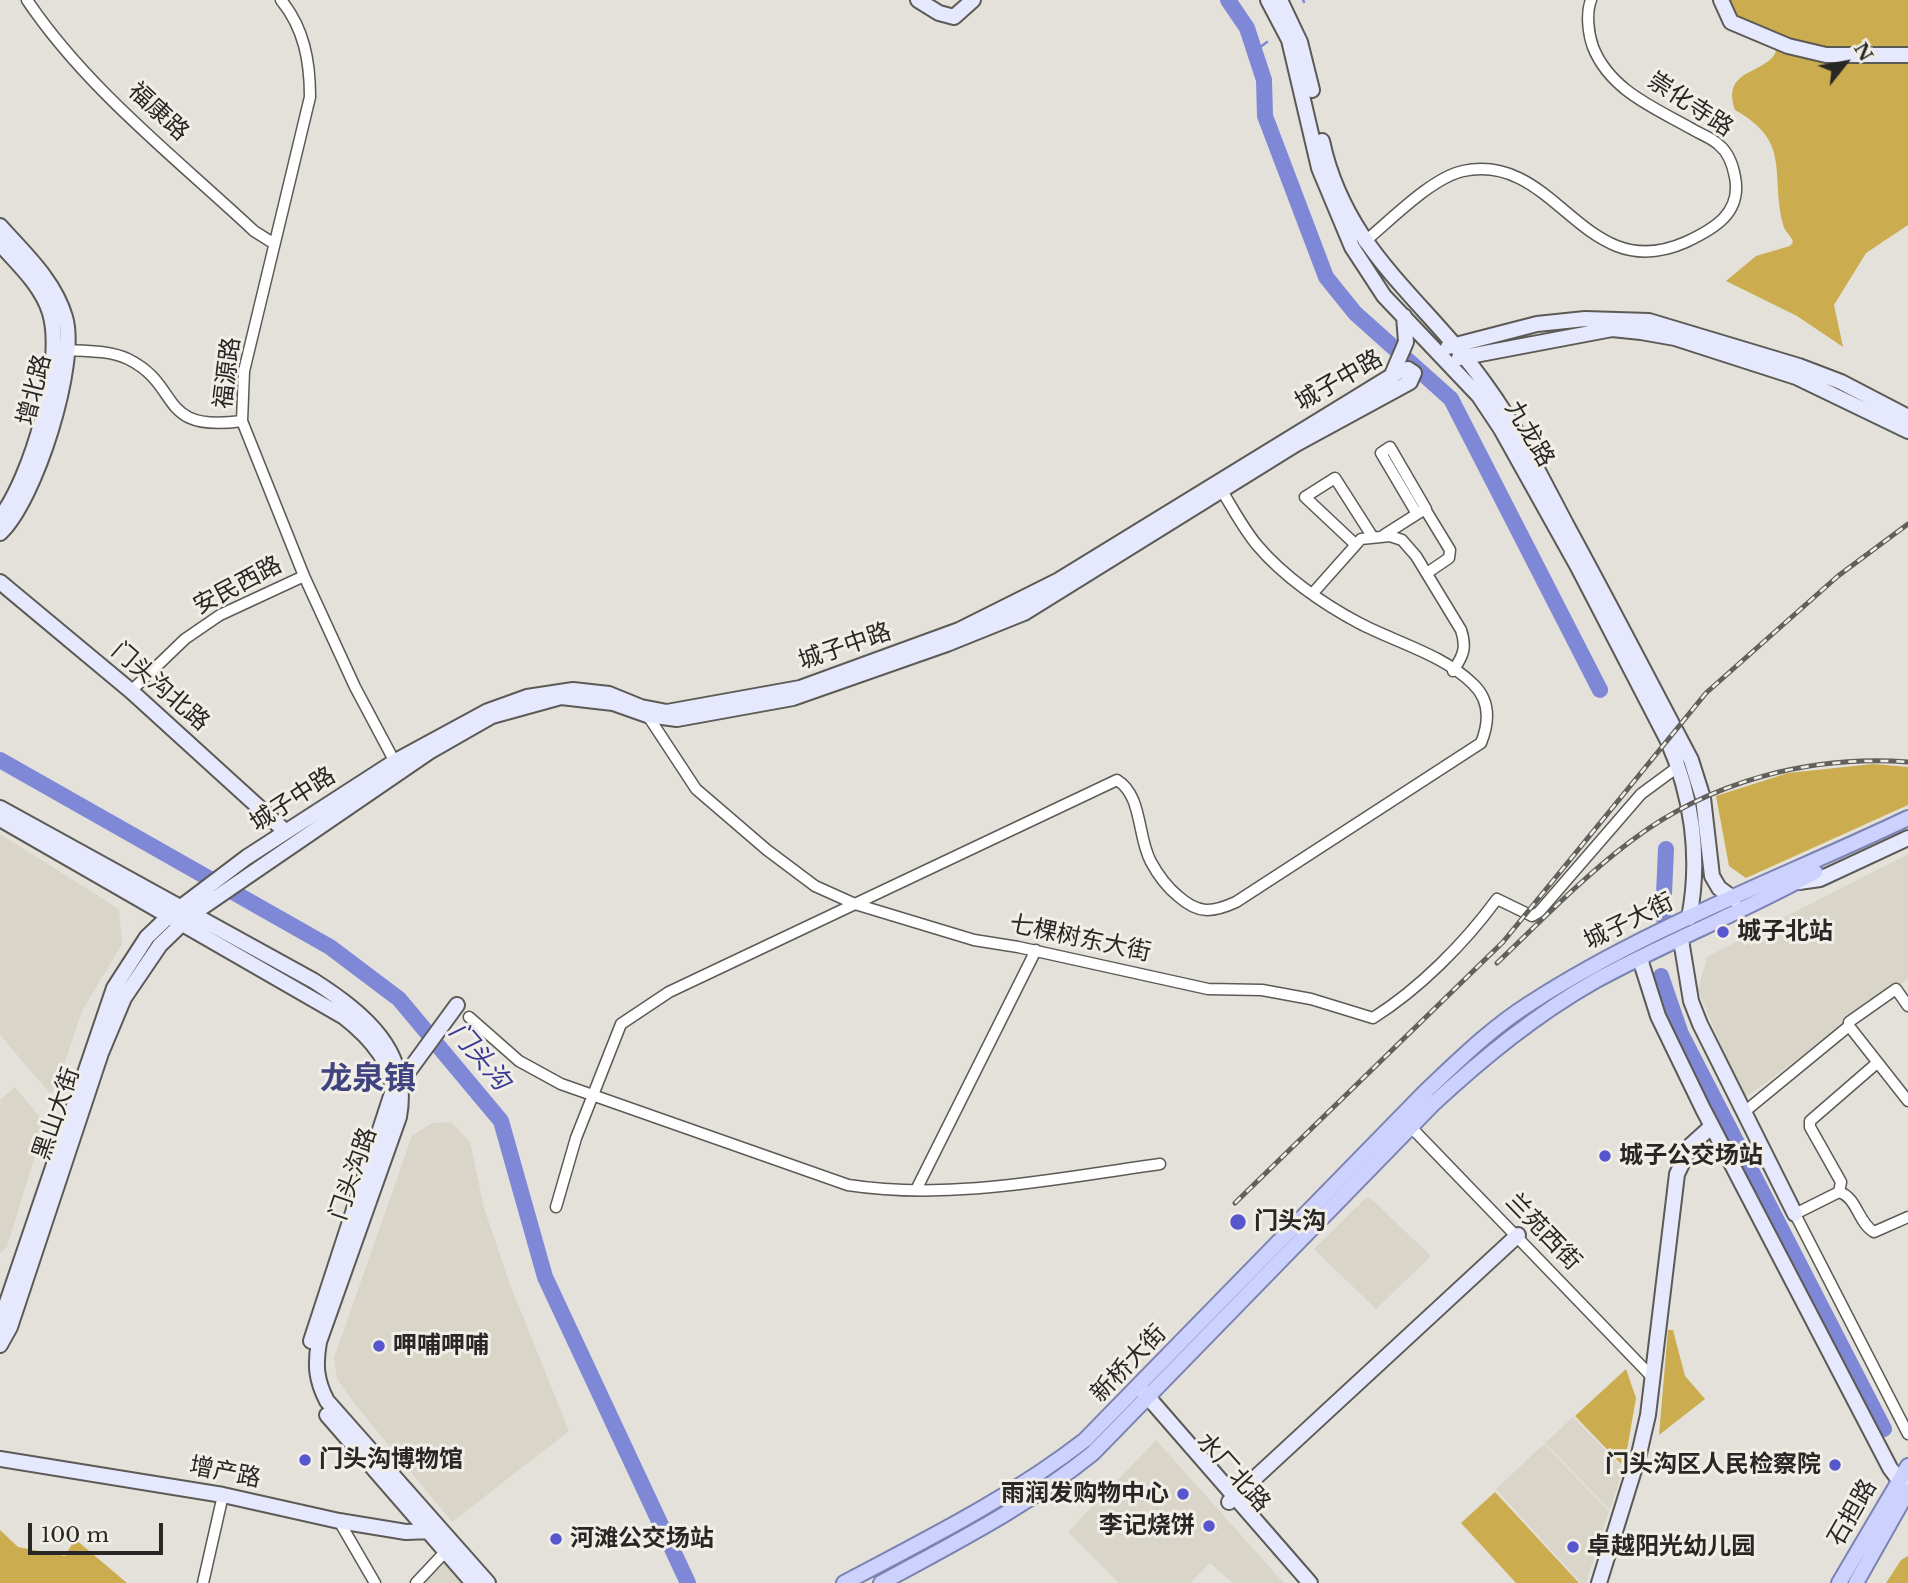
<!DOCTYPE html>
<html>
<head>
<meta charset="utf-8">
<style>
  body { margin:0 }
  #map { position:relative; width:1908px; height:1583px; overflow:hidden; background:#e3e1da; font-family:"Libre Baskerville",serif }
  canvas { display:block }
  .north { position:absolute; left:1810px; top:28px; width:70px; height:70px; -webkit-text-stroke:5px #f0eee7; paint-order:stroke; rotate:59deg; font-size:19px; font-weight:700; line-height:28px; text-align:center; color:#282725 }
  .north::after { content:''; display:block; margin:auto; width:24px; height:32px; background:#282725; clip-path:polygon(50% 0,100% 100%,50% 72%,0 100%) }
  .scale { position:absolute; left:28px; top:1523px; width:135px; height:32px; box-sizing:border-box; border:4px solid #282725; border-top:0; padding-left:9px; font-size:21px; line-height:24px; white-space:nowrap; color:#282725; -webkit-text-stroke:5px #f0eee7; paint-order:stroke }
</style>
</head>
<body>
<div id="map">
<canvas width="1908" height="1583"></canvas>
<div class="north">N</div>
<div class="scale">100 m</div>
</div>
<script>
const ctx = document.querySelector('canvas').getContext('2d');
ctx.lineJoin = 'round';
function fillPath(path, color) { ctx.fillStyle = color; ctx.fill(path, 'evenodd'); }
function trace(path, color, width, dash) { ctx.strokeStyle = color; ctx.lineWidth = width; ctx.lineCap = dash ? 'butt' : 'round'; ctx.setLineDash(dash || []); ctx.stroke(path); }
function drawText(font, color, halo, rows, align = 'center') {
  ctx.font = font + ' "Libre Baskerville","Noto Sans SC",serif'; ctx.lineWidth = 6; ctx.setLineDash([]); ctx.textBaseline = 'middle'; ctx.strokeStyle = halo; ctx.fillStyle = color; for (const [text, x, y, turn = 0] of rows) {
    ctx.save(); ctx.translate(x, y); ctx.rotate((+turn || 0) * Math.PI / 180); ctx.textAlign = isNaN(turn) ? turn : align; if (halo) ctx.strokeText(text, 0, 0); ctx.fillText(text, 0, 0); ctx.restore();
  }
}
const built = new Path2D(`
  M0 834 119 909 122 944 82 1011 57 1086 50 1093 0 1035Z
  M1908 854V979L1743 1099 1698 990 1707 957Z
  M15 1087 45 1123 7 1247 0 1253V1100Z
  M451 1122 470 1142 484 1208 509 1282 569 1431 452 1522 354 1403 337 1379 334 1358 412 1136 432 1123Z
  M1368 1196 1431 1256 1376 1309 1314 1249Z
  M1573 1417 1623 1468 1610 1510 1545 1443Z
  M1156 1440 1284 1583H1233L1210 1563 1190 1583H1119L1068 1532Z
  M1544 1444 1609 1511 1586 1583H1581L1496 1489Z
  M445 1562 462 1583H424Z`);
const green = new Path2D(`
  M1718 0H1908V225L1866 253 1834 305 1843 347 1797 316 1726 281 1756 256 1790 246 1793 242C1791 235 1784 231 1783 224 1770 172 1792 142 1735 110 1723 73 1754 75 1772 58 1776 54 1777 47 1779 43L1746 34Z
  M1873 764 1908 767V805L1746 878 1729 866 1716 796 1788 773Z
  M1668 1330H1673L1685 1376 1705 1399 1659 1435Z
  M1626 1369 1636 1398 1624 1467 1575 1416Z
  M1495 1492 1579 1583H1516L1461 1523Z
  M0 1530 18 1547 65 1556 75 1539 127 1583H0Z
  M1908 1556V1583H1886L1901 1560Z`);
const stream = new Path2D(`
  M1303 0 1304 2
  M1255 51 1267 42`);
const river = new Path2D(`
  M1228 0 1247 28 1264 80 1265 116 1326 277 1355 313 1451 399 1600 690
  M0 760 330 947 399 999 501 1121 545 1277 688 1583
  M1663 917 1666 849
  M1661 976 1681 1034 1884 1429`);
const street = new Path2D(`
  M27 0C87 89 176 158 254 231L273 243
  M281 0C304 28 310 61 310 97L244 371 242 421 304 576 355 687 397 766
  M1364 242C1390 221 1431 178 1463 171 1557 151 1583 288 1686 242 1714 229 1742 213 1735 177 1733 166 1729 153 1719 145 1712 138 1700 134 1692 129 1653 107 1610 90 1593 47 1588 33 1586 13 1591 0
  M64 350C84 351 109 350 128 359 183 386 156 433 242 421
  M1425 509 1450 550 1449 558 1427 573
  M1384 535 1425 509H1426L1390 447 1381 453 1417 514
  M1355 544 1305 497 1335 478 1372 536
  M1313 593 1361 539 1390 536 1402 540 1416 556 1461 630C1467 648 1463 656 1453 671
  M131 691 185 639 220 615 304 576
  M646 713 696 789 767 850 815 886 855 904 974 940 1018 947 1208 989 1262 990 1311 999 1373 1018C1419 989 1464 944 1497 899L1532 916 1539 912 1641 794 1679 766
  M469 1017 519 1061 561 1084 848 1185C951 1201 1058 1178 1160 1164
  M1849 1026 1908 1101
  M1743 1113 1849 1026V1022L1896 989 1908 1006
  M1407 1123 1652 1377
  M916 1190 1036 950
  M1839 1192 1841 1182 1810 1127V1121L1877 1063
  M556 1207 576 1138 621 1024 669 992 1117 780C1143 796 1137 837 1151 862 1158 875 1167 887 1178 896 1198 914 1212 913 1236 902L1481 743C1489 723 1491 701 1473 684 1444 655 1395 642 1359 623 1323 604 1283 576 1257 545 1242 527 1231 505 1219 486
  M1908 1217 1874 1232C1858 1223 1857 1197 1839 1192L1795 1214 1908 1434
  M339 1521 375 1583
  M203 1583 223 1495
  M416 1583 445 1552`);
const secondary = new Path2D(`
  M918 0 939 13 954 17 973 0
  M1268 0 1289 40 1319 168 1352 247 1384 296 1479 396 1501 429 1578 567 1667 739C1692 795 1701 857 1689 918
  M1280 0 1300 42 1312 90
  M1721 0 1731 22 1788 46 1826 55H1908
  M1322 141C1346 253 1427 300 1488 388 1519 431 1542 479 1567 526 1609 603 1650 682 1691 760L1703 798 1712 876 1719 888 1734 899
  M0 226C25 254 54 280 65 317 79 363 35 501 0 533
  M0 244C18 264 42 286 50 313 65 363 31 478 0 518
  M1448 347 1537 324 1585 319 1649 321 1799 366 1841 382 1908 417
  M1459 358 1612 329 1641 332 1675 338 1796 377 1908 431
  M1391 377 1406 342 1404 316
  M0 582 131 691 286 832
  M0 808 314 981C365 1014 411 1051 399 1117L319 1342C315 1365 316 1380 327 1401L488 1583
  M0 819 344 1017C367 1035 391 1061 393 1090L311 1341
  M1799 882 1820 879 1908 838
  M1681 940 1691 1001 1700 1024 1795 1214
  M1640 959 1658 1016 1703 1109 1890 1468 1905 1488
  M397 1080 408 1072 457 1005
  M0 1323 114 988 147 937 169 916 247 857 394 762 488 711 527 697 573 690 609 694 641 707 667 712 800 688 959 630 1059 580 1398 372 1408 369 1414 373 1410 382 1296 444 1024 613 947 644 793 698 677 719 647 715 613 703 561 697 492 716 429 752 191 915 160 945 124 998 101 1053 10 1327 0 1345
  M1141 1389 1310 1583
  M327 1415 473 1583
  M0 1459 223 1495 339 1521 406 1532 431 1531
  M1229 1502 1518 1235
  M1599 1583 1639 1454 1648 1415 1677 1174 1691 1145 1712 1126`);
const primary = new Path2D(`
  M844 1583C927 1539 1010 1498 1085 1440L1427 1090C1459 1060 1491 1028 1529 1004 1646 928 1782 878 1908 818
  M881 1583C954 1543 1028 1506 1093 1453L1433 1104C1483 1058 1535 1015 1595 981 1666 942 1743 912 1815 872
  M1839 1583 1908 1466
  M1856 1583 1908 1491`);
const rail = new Path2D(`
  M1497 963C1540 922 1583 877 1631 841 1710 781 1810 755 1908 762
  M1235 1203 1503 942 1706 693 1838 576 1908 524`);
const markers = [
  [1723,932,7,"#5656ce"],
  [1605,1156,7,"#5656ce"],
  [1238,1222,9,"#5656ce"],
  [379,1346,7,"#5656ce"],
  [305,1460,7,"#5656ce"],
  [1835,1465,7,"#5656ce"],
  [1183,1494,7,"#5656ce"],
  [1209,1526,7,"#5656ce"],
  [556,1539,7,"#5656ce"],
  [1573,1547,7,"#5656ce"]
];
const streetNames = [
  ["崇化寺路",1690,105,33],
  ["福康路",158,112,43],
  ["福源路",228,373,-83],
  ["城子中路",1339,381,-30],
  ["增北路",35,390,-76],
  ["九龙路",1529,434,59],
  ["安民西路",238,586,-28],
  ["城子中路",845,647,-19],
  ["门头沟北路",160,687,41],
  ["城子中路",293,800,-33],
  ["城子大街",1629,922,-26],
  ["七棵树东大街",1080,939,12],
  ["黑山大街",57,1114,-71],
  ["门头沟路",354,1174,-71],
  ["兰苑西街",1543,1232,46],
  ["新桥大街",1129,1364,-46],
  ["增产路",225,1473,11],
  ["水厂北路",1233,1473,48],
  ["石担路",1853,1513,-60]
];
const poiNames = [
  ["城子北站",1737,932],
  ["城子公交场站",1619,1156],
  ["门头沟",1254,1222],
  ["呷哺呷哺",393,1346],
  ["门头沟博物馆",319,1460],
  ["门头沟区人民检察院",1821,1465,"right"],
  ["雨润发购物中心",1169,1494,"right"],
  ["李记烧饼",1195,1526,"right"],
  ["河滩公交场站",570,1539],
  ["卓越阳光幼儿园",1587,1547]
];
const waterNames = [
  ["门头沟",479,1057,50]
];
const districtNames = [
  ["龙泉镇",368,1080]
];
fillPath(built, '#dad5c9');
fillPath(green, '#cbac4e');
trace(stream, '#7f87d7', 2.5);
trace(river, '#7f87d7', 16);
trace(street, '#5c5a55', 13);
trace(secondary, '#5c5a55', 18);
trace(primary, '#7c82b0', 18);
trace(street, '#fff', 10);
trace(secondary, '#e6e8fe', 14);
trace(primary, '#ccd1fd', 14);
trace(rail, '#61605d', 5);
trace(rail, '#f0eee7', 2.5, [8]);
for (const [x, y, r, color] of markers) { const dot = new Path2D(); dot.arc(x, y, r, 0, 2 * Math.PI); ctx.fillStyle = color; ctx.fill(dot); trace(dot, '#f0eee7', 2.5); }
drawText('24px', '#282725', '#f0eee7', streetNames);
drawText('bold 24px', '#282725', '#f0eee7', poiNames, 'left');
drawText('italic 26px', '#3a3896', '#f0eee7', waterNames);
drawText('bold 32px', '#3f437f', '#f0eee7', districtNames);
</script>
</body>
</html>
